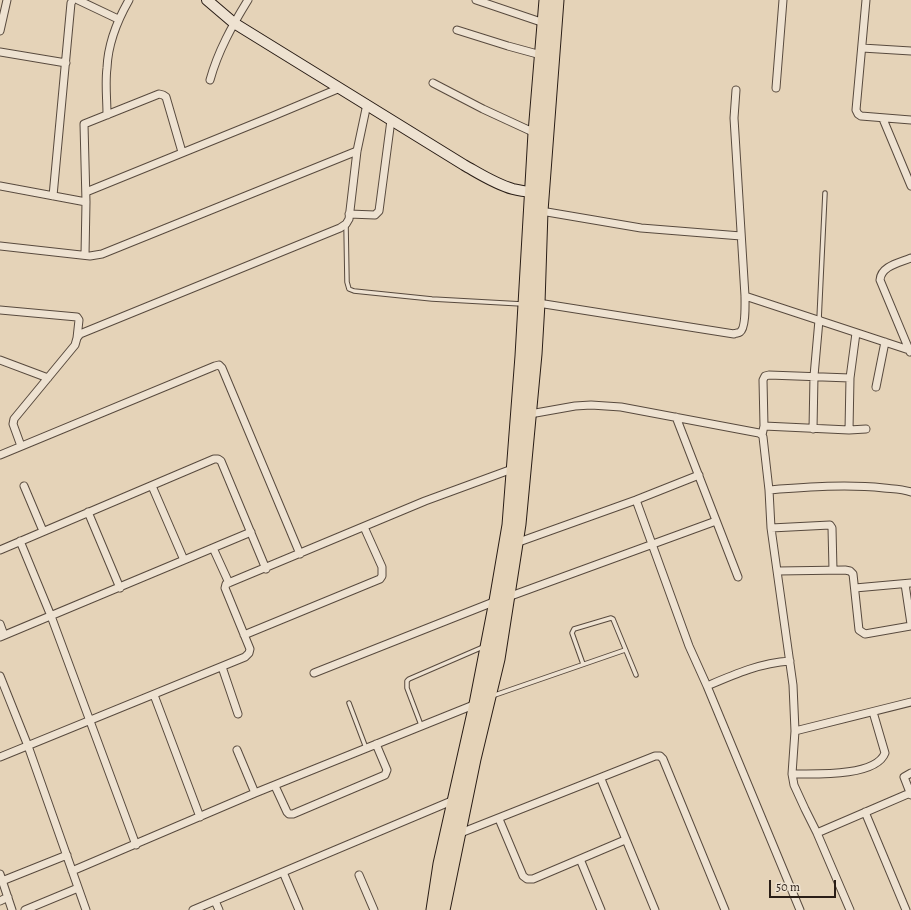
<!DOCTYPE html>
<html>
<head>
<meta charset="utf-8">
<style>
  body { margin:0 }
  #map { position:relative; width:911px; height:910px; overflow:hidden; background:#e5d3b8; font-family:Alegreya,serif }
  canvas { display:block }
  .scale { position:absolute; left:769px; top:880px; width:67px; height:18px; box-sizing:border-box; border:2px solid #291d16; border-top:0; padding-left:5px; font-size:12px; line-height:14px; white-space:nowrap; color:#291d16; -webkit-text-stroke:3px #eee2d1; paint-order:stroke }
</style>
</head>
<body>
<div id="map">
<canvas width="911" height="910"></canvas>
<div class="scale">50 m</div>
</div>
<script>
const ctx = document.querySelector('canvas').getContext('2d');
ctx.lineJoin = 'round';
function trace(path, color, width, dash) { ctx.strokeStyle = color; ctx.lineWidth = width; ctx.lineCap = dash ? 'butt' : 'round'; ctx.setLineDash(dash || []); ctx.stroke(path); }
const lane = new Path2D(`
  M346 225 347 282 349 289 354 291 432 299 522 304
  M819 320 825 193
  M583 664 572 633 574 629 611 618 613 619 636 675
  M492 696 625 650
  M349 703 366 748
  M421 725 407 688V681L409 679 483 647`);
const street = new Path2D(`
  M78 0 118 19
  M476 0 544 23
  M866 0 856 110 858 114 861 116 911 120
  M457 30 508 46 541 55
  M0 31 7 0
  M862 48 911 51
  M0 52 66 63
  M210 80C218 51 232 26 248 0
  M433 83 483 109 535 133
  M776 88 783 0
  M107 115C107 99 105 83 107 68 108 43 117 21 129 0
  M883 119 911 186
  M0 186 86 202
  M86 192 273 116 340 88
  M53 196 71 3 73 0
  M541 211 641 228 741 236
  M349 214 375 215 379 211 391 120
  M0 246 90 256 102 254 357 151
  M85 255 86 202 84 124 159 94 163 95 166 97 182 152
  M745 296 909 350
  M538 303 734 334C735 333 740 333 740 332 746 328 745 303 745 296L734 118 736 90
  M0 310 77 317 79 320 77 338
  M910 352 880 280C881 266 899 263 911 258
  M0 360 48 378
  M876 387 885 342
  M530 414 575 406 591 405 621 407 759 433 762 435
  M676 417 738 577
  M764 426 849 430 866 429
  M813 429 814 376 819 320
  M849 430 850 378 856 333
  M21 446 13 424 14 419 75 345 77 338 80 334 340 228 346 224 349 219 357 151 367 104
  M0 455 215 366 219 365 222 368 300 554
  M24 486 43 531
  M152 486 184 560
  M769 490C808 487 846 484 884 488 893 489 902 489 911 492
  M636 500 689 646 707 686 800 910
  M88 512 120 588
  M771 528 830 525 832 528 833 570
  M20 541 51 616 136 845
  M516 543 636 500 699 475
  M213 548 229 583
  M0 550 214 459H218L221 461 266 569
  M778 571 845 570 850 571 853 574 859 630 865 634 911 626
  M905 584 911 624
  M855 588 911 583
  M508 597 716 521
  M0 624 4 635
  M244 635 380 579 382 576V567L364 527
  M0 637 251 532
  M222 667 238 714
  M314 673 496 601
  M0 676 28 746 86 910
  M707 686C735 674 760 663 790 661
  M154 695 200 817
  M795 731 911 702
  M237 750 255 793
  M0 757 245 657 249 653 250 649 225 588 226 584 425 501 515 468
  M911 773 904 777 911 795
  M792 774C814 774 876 777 885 753L873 712
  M601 779 655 910
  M275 786 287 812 289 814H293L385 775 387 770 376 744
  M865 812 906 910
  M499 819 523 876 527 879H533L625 840
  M817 833 910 793
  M458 834 655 756H660L663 759 725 910
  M580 859 601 910
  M72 871 255 793 476 704
  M283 872 299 910
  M0 874 12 910
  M359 875 374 910
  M2 881 67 855
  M0 901 8 897
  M215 901 219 910
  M25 910 78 888
  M193 910 454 800
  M850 910 817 833 805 809 794 785 792 774 795 731 793 685 771 528 769 490 763 437 762 435 764 426 763 380 765 376 769 375 850 378`);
const secondary = new Path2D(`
  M207 0 234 23 464 165C480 174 495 184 513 189 521 191 530 192 538 193`);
const highway = new Path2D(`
  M433 910 440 864 476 704 496 601 509 525 522 356 535 133 546 0
  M443 910 474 759 498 659 519 524 535 354 538 303 541 211 557 0`);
trace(lane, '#584a3e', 5.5);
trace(street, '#584a3e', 9);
trace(secondary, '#291d16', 12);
trace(highway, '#291d16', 15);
trace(lane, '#eee2d1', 3.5);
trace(street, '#eee2d1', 7);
trace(secondary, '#eee2d1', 10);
trace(highway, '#e5d3b8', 13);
</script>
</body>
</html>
